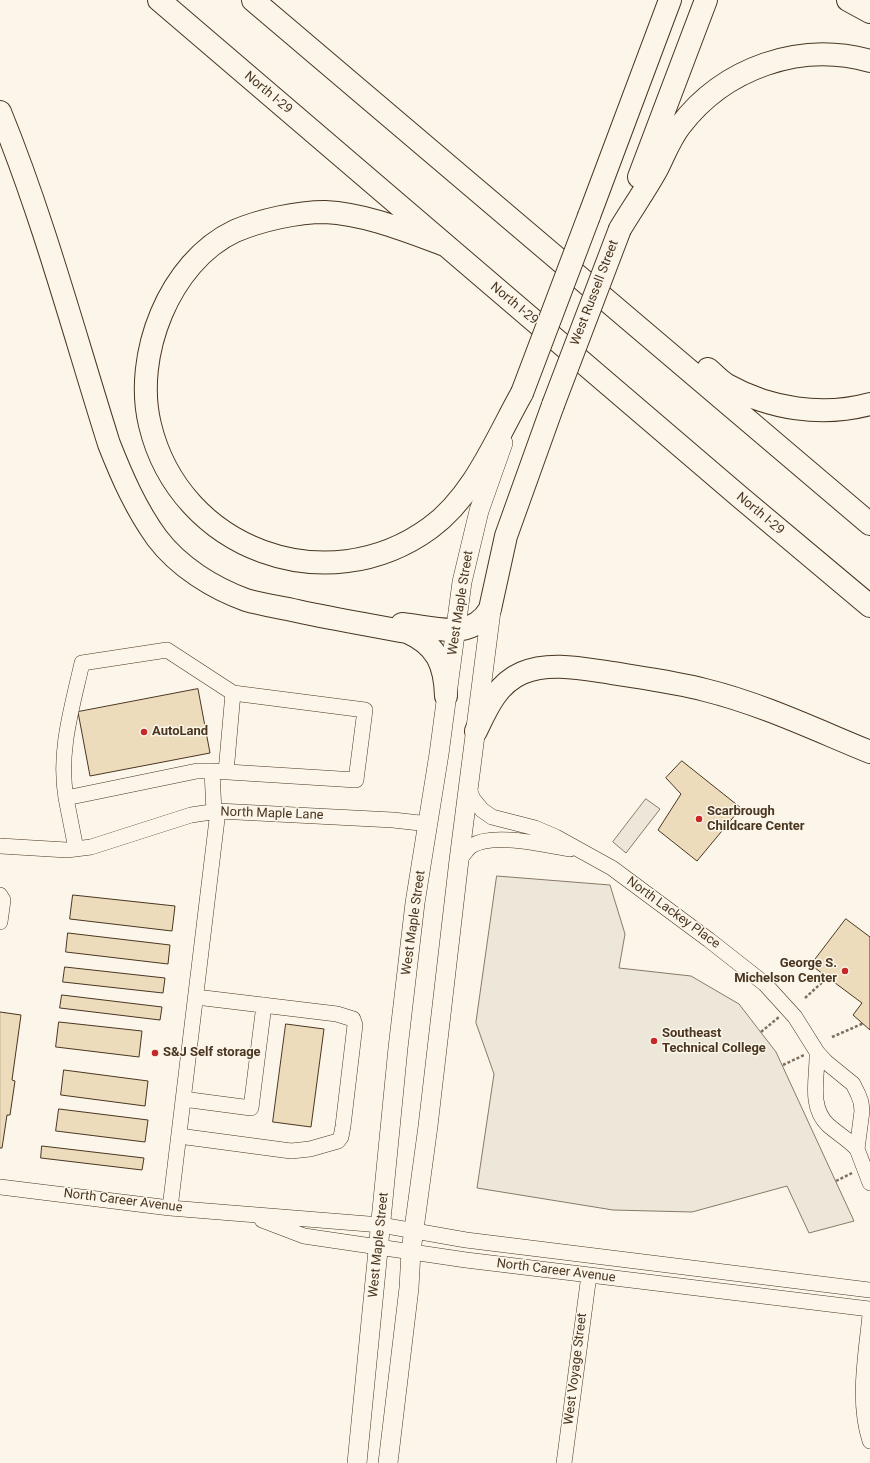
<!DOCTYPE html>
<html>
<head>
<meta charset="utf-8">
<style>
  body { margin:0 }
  canvas { display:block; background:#fbf6e9 }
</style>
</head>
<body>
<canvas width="870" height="1463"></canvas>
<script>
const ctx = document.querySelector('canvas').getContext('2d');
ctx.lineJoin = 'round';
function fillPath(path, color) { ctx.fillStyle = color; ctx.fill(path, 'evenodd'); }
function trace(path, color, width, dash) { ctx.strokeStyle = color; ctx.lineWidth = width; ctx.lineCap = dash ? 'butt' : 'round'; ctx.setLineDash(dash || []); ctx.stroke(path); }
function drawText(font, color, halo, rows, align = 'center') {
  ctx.font = font + ' Roboto,sans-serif'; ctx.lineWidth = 3; ctx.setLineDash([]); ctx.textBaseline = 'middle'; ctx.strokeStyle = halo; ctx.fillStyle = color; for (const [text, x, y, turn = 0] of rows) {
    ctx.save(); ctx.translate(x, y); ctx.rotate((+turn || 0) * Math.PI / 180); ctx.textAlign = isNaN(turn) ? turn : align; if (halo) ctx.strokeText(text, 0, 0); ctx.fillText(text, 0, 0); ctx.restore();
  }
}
const parking = new Path2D(`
  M646 799 660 809 626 853 613 842Z
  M497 876 610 885 625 934 619 968 691 976 739 1004 776 1052 854 1221 809 1233 787 1186 692 1212 613 1210 477 1188 494 1074 476 1023Z`);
const building = new Path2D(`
  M198 689 210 753 90 776 78 712Z
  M682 761 741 808 697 861 658 830 681 794 666 778Z
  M73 895 175 906 172 931 70 919Z
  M846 919 870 937V1030L853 1015 862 1003 811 965Z
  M68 933 170 945 168 964 66 952Z
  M65 967 165 978 163 993 63 982Z
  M62 995 162 1007 160 1020 60 1008Z
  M0 1012 21 1015 12 1080 15 1081 10 1115H7L2 1148H0Z
  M59 1022 142 1031 139 1057 56 1047Z
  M286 1024 324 1029 311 1127 273 1122Z
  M64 1070 148 1081 145 1106 61 1095Z
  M59 1109 148 1120 145 1142 56 1131Z
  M42 1146 144 1158 142 1170 41 1158Z`);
const path = new Path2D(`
  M805 998 828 977
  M761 1032 779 1017
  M832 1037 864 1023
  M783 1065 804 1055
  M836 1181 852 1173`);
const minor = new Path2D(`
  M226 772 233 693
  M468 787 473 799 482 810 492 817 535 828 556 837 612 868 709 940 765 984 795 1017 817 1052 826 1062 853 1084 858 1094 861 1102 862 1111 857 1149 870 1183
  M66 798C58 752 72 708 82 663L167 650 233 693 365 710 356 780 212 771
  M0 846 67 850 91 847 191 815 218 811 393 820 429 824
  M76 849 66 798 197 771H212L214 812
  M459 860C463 856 467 849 471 846 493 832 545 845 570 849
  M0 895 3 900 0 922
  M817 1052C818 1076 808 1106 828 1125 838 1134 848 1139 857 1149
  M183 1099 251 1108 264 1005
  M179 1136 291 1151 310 1149 338 1141 341 1137 343 1126 355 1025 353 1019 337 1014 196 997
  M0 1187 170 1208 381 1225 466 1240 870 1290
  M170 1208 218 811
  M262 1220 304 1236 466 1260 870 1309
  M870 1315C866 1356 857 1401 870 1441
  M564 1463 589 1275`);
const major = new Path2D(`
  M357 1463 398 1048 415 903 439 754 462 582 479 511 503 443
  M388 1463 409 1288 411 1251 428 1126 459 860 492 603`);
const highway = new Path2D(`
  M159 0 740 497 870 606
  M253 0 870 524
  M848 0 870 12
  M0 112C44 220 74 333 109 444 122 477 136 509 157 538 179 567 213 588 246 600 263 605 280 607 297 611 333 619 370 625 407 632 437 645 445 665 446 696
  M639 177 706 0
  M589 216 670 0
  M620 229C632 209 646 189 657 169 664 155 670 139 680 126 724 68 800 41 870 61
  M445 245C407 231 366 214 325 212 297 212 261 220 235 231 169 262 133 356 150 425 180 550 327 603 430 528 474 496 496 439 522 393
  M708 369C714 374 720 381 727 385 770 409 822 417 870 404
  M402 624C433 627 471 642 490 609L506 536 553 405
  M476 731C487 708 497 684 522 673 550 661 584 669 612 673 643 678 675 682 705 690 762 704 816 730 870 752`);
const highwayBridge = new Path2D(`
  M522 393 589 216
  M553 405 620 229`);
const markers = [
  [144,732,4,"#c62828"],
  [699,819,4,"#c62828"],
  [845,971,4,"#c62828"],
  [654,1041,4,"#c62828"],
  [155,1053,4,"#c62828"]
];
const streetNames = [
  ["North I-29",268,93,40],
  ["West Russell Street",595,293,-69],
  ["North I-29",514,304,40],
  ["North I-29",760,514,40],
  ["West Maple Street",461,603,-81],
  ["North Maple Lane",272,814,2],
  ["North Lackey Place",673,913,36],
  ["West Maple Street",414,923,-82],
  ["North Career Avenue",123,1201,7],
  ["West Maple Street",379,1245,-84],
  ["North Career Avenue",556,1271,7],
  ["West Voyage Street",576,1369,-83]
];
const poiNames = [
  ["AutoLand",152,732],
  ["Scarbrough",707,812],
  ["Childcare Center",707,827],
  ["George S.",837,964,"right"],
  ["Michelson Center",837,979,"right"],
  ["Southeast",662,1034],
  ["Technical College",662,1049],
  ["S&J Self storage",163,1053]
];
fillPath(parking, '#ede7d9');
trace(parking, '#887966', 1);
fillPath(building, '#ecdcbc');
trace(building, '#4a3520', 1);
trace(minor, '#4a3520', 16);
trace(major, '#4a3520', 20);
trace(highway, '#4a3520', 24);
trace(path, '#7f6f5c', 2.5, [3, 2]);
trace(minor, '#fbf6e9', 15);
trace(major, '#fbf6e9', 19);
trace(highway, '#fbf6e9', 22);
trace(highwayBridge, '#4a3520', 24, []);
trace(highwayBridge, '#fbf6e9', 22);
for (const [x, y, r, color] of markers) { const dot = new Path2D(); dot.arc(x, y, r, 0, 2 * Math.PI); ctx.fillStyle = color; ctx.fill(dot); trace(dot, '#fbf6e9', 1.5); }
drawText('13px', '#4a3520', '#fbf6e9', streetNames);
drawText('bold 13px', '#4a3520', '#fbf6e9', poiNames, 'left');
</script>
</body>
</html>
